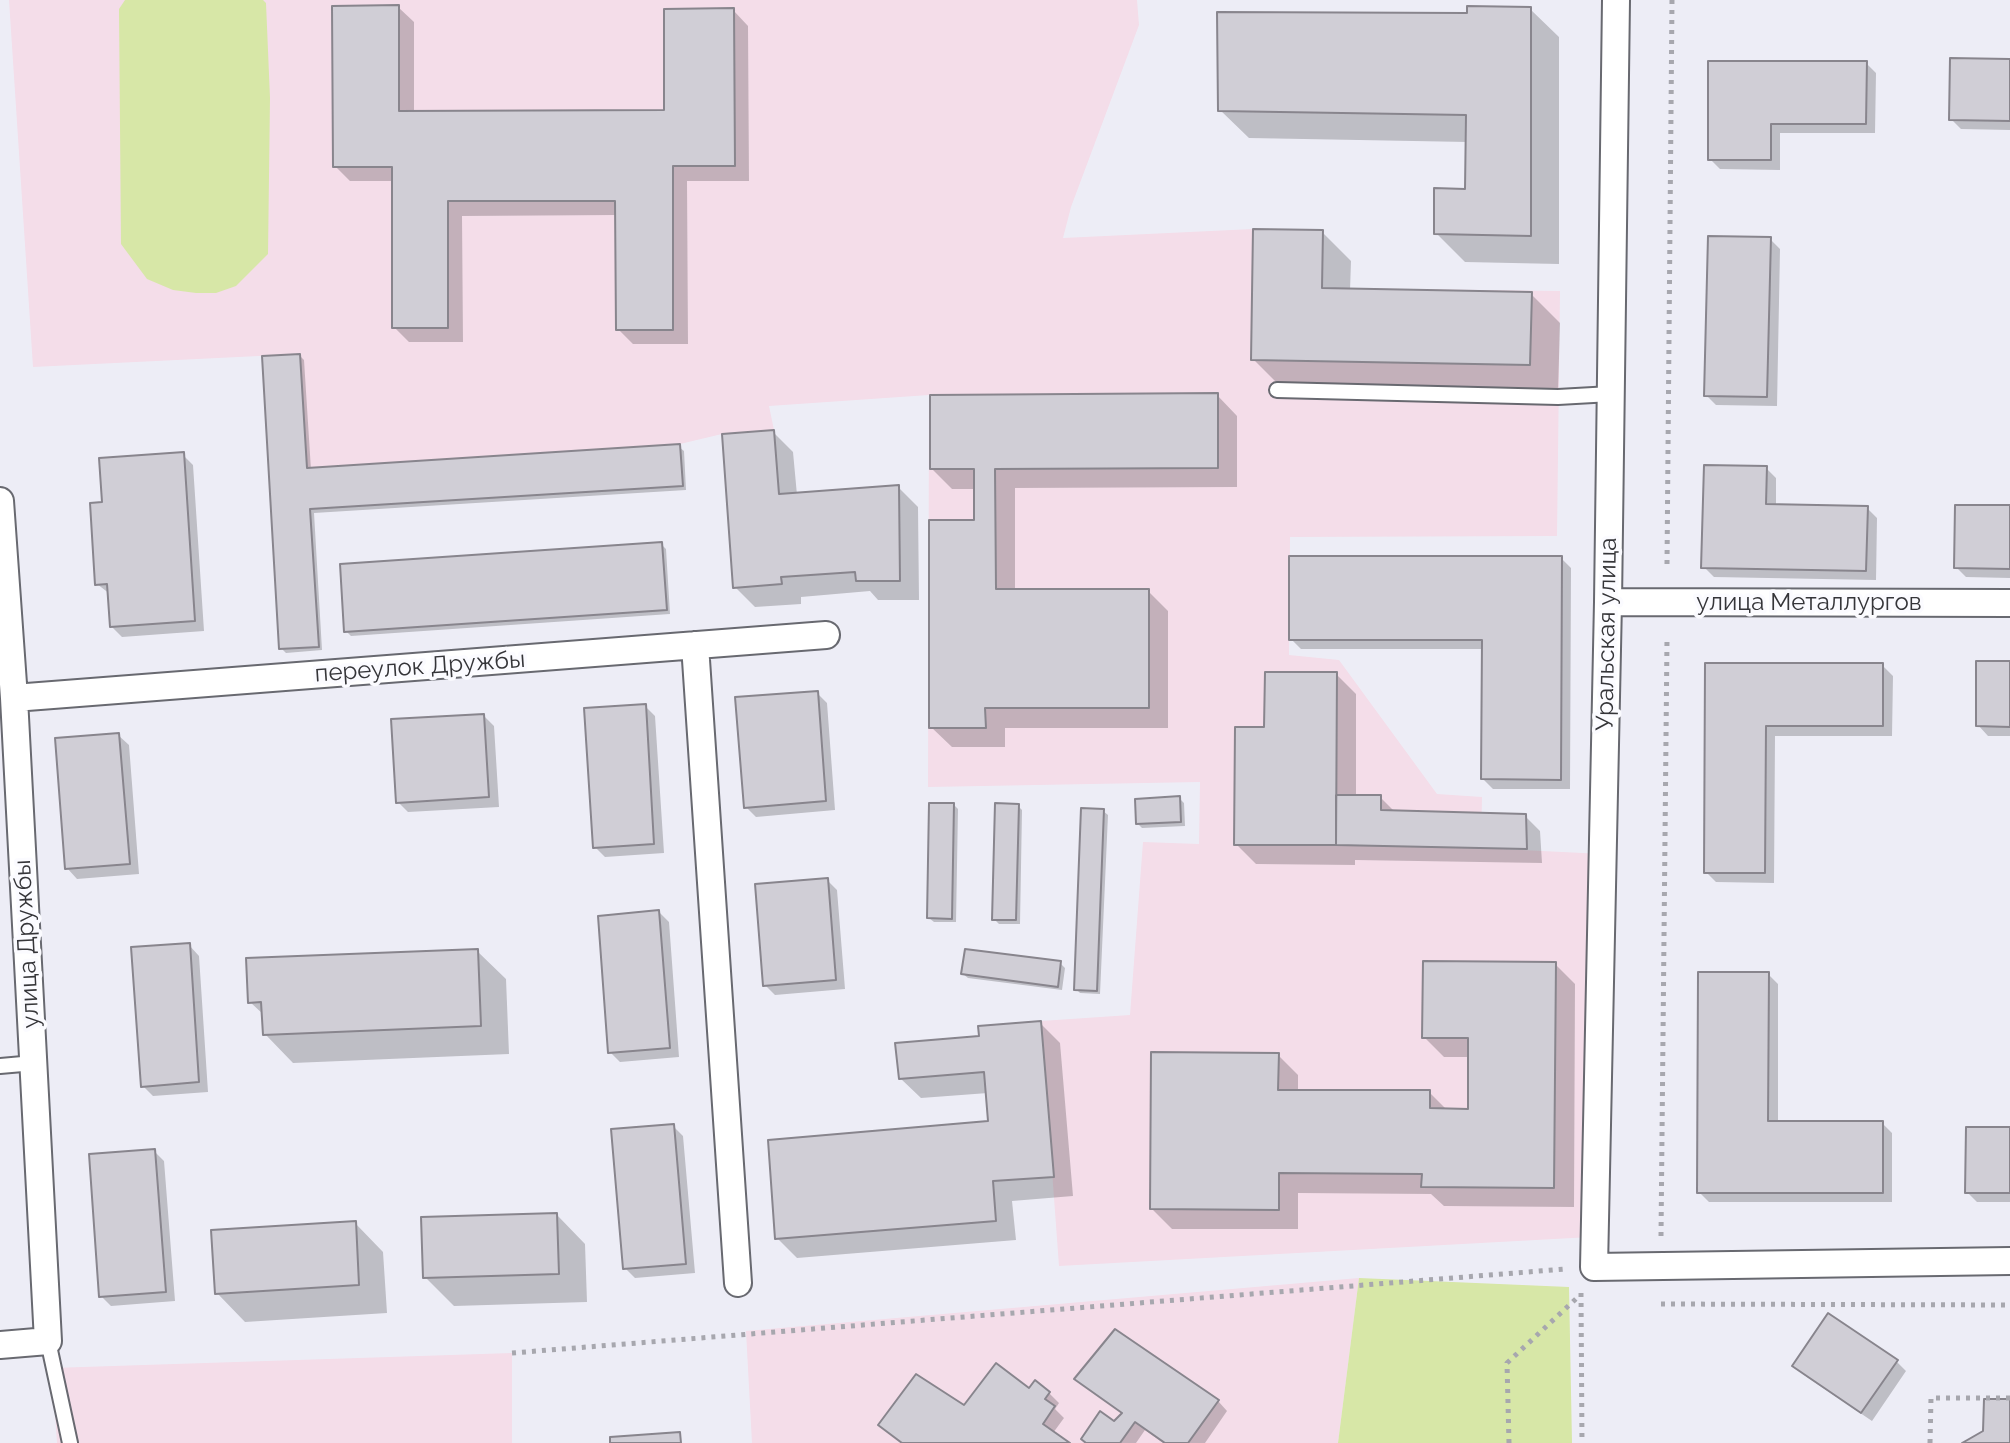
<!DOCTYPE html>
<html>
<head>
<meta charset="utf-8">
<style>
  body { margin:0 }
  canvas { display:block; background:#ededf6 }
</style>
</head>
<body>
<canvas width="2010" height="1443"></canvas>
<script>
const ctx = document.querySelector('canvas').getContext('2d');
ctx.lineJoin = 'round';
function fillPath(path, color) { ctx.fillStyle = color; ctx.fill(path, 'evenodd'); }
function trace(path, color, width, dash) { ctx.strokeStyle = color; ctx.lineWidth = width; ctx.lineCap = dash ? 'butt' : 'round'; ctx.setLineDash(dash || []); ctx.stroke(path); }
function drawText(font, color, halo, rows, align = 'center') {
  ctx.font = font + ' Raleway,sans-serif'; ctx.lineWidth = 7; ctx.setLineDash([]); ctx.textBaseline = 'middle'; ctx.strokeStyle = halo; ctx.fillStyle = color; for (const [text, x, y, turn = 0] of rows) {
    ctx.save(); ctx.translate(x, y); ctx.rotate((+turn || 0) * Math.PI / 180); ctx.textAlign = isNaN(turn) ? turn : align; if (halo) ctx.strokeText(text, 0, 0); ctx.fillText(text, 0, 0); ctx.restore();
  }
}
const education = new Path2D(`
  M9 0H1137L1139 25 1071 207 1063 238 1253 229 1323 230 1322 288 1560 291 1557 536 1290 537 1289 655 1339 660 1437 794 1482 797 1481 848 1603 854 1591 1237 1059 1266 1041 1021 1130 1015 1143 842 1199 844 1200 782 928 787 929 395 769 406 774 430 722 434 680 444 307 468 300 354 33 367Z
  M1359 1278 1338 1443H752L746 1331Z
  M512 1353V1443H57L52 1368Z`);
const green = new Path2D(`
  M125 0H263L266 3 270 98 268 254 236 286 216 293H196L173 290 147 279 121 244 119 9Z
  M1359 1278 1569 1287 1572 1443H1338Z`);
const shadow = new Path2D(`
  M398 7 414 22V113L666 112 733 10 748 26 749 181H687L688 344H633L618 329 617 215 462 216 463 342H409L394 327V181H350L335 166Z
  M1530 9 1559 37V264L1465 262 1436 233 1467 191 1468 142 1249 138 1220 110 1468 15Z
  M2010 61V130L1961 129 1951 119Z
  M1866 63 1876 73 1875 133H1780V170L1720 169 1710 159Z
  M1322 232 1351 261 1350 291 1531 294 1560 323 1558 393 1282 388 1253 359Z
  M1770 239 1780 249 1777 406 1716 405 1706 395Z
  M300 356 304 360 311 470 679 447 684 451 686 490 314 513 322 650 286 653 281 648Z
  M1217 395 1237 416V487L1015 488V591H1148L1168 611V728H1005V747H952L931 727 976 522V489H952L932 469Z
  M773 432 793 452 797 495 898 487 918 507 919 600H878L870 591 801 597V604L755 607 735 587Z
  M183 455 193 465 204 631 122 637 112 627 110 594 97 584 105 504Z
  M1766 468 1776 478V506L1867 508 1877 518 1876 580 1714 577 1704 567Z
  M2010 507V578L1966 577 1956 567Z
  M661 544 666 549 670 614 351 636 346 631Z
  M1561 558 1571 568 1570 789H1493L1483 779 1484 649H1301L1291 639Z
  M2010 663V736H1988L1978 725Z
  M1707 665 1883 666 1893 676 1892 736H1775L1774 883 1716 882 1706 872Z
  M1336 674 1356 694V797H1380L1396 813 1525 816 1540 831 1542 863 1355 860V865L1256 864 1236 844 1266 729Z
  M817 693 827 703 835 810 756 817 746 807Z
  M645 706 655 716 664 853 605 857 595 847Z
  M484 716 494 726 499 807 408 812 398 802Z
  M118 735 129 745 139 874 77 879 67 868Z
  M1179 798 1184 803 1185 826 1142 828 1138 824Z
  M954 805 958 809 956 922H934L929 918Z
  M1018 806 1022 810 1020 924H999L994 919Z
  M1103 811 1108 815 1100 994 1080 993 1076 989Z
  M827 880 837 890 845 989 775 995 765 985Z
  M659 912 669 922 679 1057 620 1062 610 1052Z
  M189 945 199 956 208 1092 153 1096 143 1086Z
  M477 951 506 979 509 1054 293 1063 265 1034 264 1015 250 1002Z
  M1060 963 1065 968 1062 990 968 978 963 974Z
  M1555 964 1575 984 1574 1207 1444 1206 1431 1194 1298 1193V1229H1172L1152 1209 1278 1055 1298 1075V1092H1429L1447 1110 1470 1111V1057H1444L1424 1037Z
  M1768 974 1778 984V1123H1882L1892 1133V1202H1709L1699 1192Z
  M1040 1023 1060 1043 1073 1196 1012 1201 1016 1240 797 1258 777 1238 990 1123 988 1093 921 1098 900 1078 981 1038Z
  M673 1126 683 1136 695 1273 635 1278 625 1268Z
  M2010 1129V1202H1977L1967 1192Z
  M154 1151 164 1161 175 1301 111 1306 101 1296Z
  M557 1215 585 1244 587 1302 454 1306 425 1277Z
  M355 1223 383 1252 387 1313 245 1322 217 1293Z
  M1896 1361 1906 1371 1872 1421 1804 1375 1794 1366Z
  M1077 1379 1218 1401 1227 1411 1205 1443H1163L1145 1430 1136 1443H1087L1123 1414Z
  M1030 1391 1049 1393 1059 1403 1055 1409 1064 1418 1053 1433 1067 1443H901L880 1425Z`);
const building = new Path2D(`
  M399 5V111L664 110V9L734 8 735 166H673V330H616L615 201H448V328H392V167H333L332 6Z
  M1467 6 1531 7V236L1434 234V188L1465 189 1466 115 1218 111 1217 12 1467 13Z
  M1950 58 2010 59V121L1949 120Z
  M1708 61H1867L1866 124H1771V160H1708Z
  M1253 229 1323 230 1322 288 1532 292 1530 365 1251 360Z
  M1708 236 1771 237 1767 397 1704 396Z
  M300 354 307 468 680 444 683 486 310 509 319 647 279 649 262 356Z
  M1218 393V468L995 469 996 589H1149V708H985L986 728H929V520H974V469H930V395Z
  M774 430 779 494 899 485 900 581H856L855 572 781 577 782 584 733 588 722 434Z
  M184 452 195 621 110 627 107 584 95 585 90 503 102 502 99 458Z
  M1704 465 1767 466 1766 504 1868 506 1866 571 1701 568Z
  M1955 505H2010V569L1954 568Z
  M662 542 667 610 344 632 340 564Z
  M1289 556H1562L1561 780 1481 779 1482 640H1289Z
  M1976 661H2010V727L1976 726Z
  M1705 663H1883V726H1766L1765 873H1704Z
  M1265 672H1337L1336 845H1234L1235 727H1264Z
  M818 691 826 801 744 808 735 697Z
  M646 704 654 844 593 848 584 708Z
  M484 714 489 797 396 803 391 719Z
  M119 733 130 864 65 869 55 738Z
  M1336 795H1381V810L1526 814 1527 849 1336 845Z
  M1180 796 1181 822 1136 824 1135 799Z
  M929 803H954L952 919 927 918Z
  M995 803 1019 804 1016 920H992Z
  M1081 808 1104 809 1097 991 1074 990Z
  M828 878 836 980 763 986 755 884Z
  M659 910 670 1048 608 1053 598 916Z
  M190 943 199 1082 141 1087 131 947Z
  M478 949 481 1026 263 1035 261 1002 248 1003 246 958Z
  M965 949 1061 961 1058 987 961 974Z
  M1423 961 1556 962 1554 1188 1421 1187 1422 1174 1279 1173V1210L1150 1209 1151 1052 1279 1053 1278 1090H1430V1108L1468 1109V1038H1422Z
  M1698 972H1769L1768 1121H1883V1193H1697Z
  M1041 1021 1054 1177 993 1181 996 1221 775 1239 768 1140 988 1121 984 1072 899 1079 895 1043 979 1036 978 1026Z
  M674 1124 686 1264 623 1269 611 1129Z
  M1966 1127H2010V1193H1965Z
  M155 1149 166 1292 99 1297 89 1154Z
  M557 1213 559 1274 423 1278 421 1217Z
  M356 1221 359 1285 215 1294 211 1230Z
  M1828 1313 1898 1360 1861 1413 1792 1366Z
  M1115 1329 1219 1400 1188 1443H1165L1135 1422 1120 1443H1086L1081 1439 1100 1411 1114 1421 1122 1413 1074 1379Z
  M996 1363 1029 1388 1035 1380 1050 1392 1045 1399 1055 1406 1043 1424 1070 1443H902L878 1425 916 1374 964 1405Z
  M1984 1399H2010V1443H1962L1983 1431Z
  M680 1432 681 1443H610V1437Z`);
const path = new Path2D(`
  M1667 564 1672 0
  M1661 1236 1667 639
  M1581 1293 1582 1443
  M1661 1304 2010 1305
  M512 1353 1565 1269
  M1509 1443 1507 1363 1579 1296
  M1930 1443 1931 1398H2010`);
const lane = new Path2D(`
  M1277 390 1558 397 1611 394
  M0 1066 34 1063
  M48 1341 70 1443`);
const street = new Path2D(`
  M1616 0 1608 602 1594 1267 2010 1261
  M0 501 14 698 48 1341 0 1345
  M1608 602 2010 603
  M695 645 738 1283
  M14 698 826 635`);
const streetNames = [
  ["улица Металлургов",1809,603],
  ["Уральская улица",1607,634,-89],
  ["переулок Дружбы",420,667,-4],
  ["улица Дружбы",27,944,-93]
];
fillPath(education, '#f4dde9');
fillPath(green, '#d7e7a7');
fillPath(shadow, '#0003');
fillPath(building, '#d0ced6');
trace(building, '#88858d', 2);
trace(lane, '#686970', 18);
trace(street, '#686970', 30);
trace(path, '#a7a7ae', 5, [4, 6]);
trace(lane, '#fff', 14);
trace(street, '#fff', 26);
drawText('24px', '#353539', '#fbfbff', streetNames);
</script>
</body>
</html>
